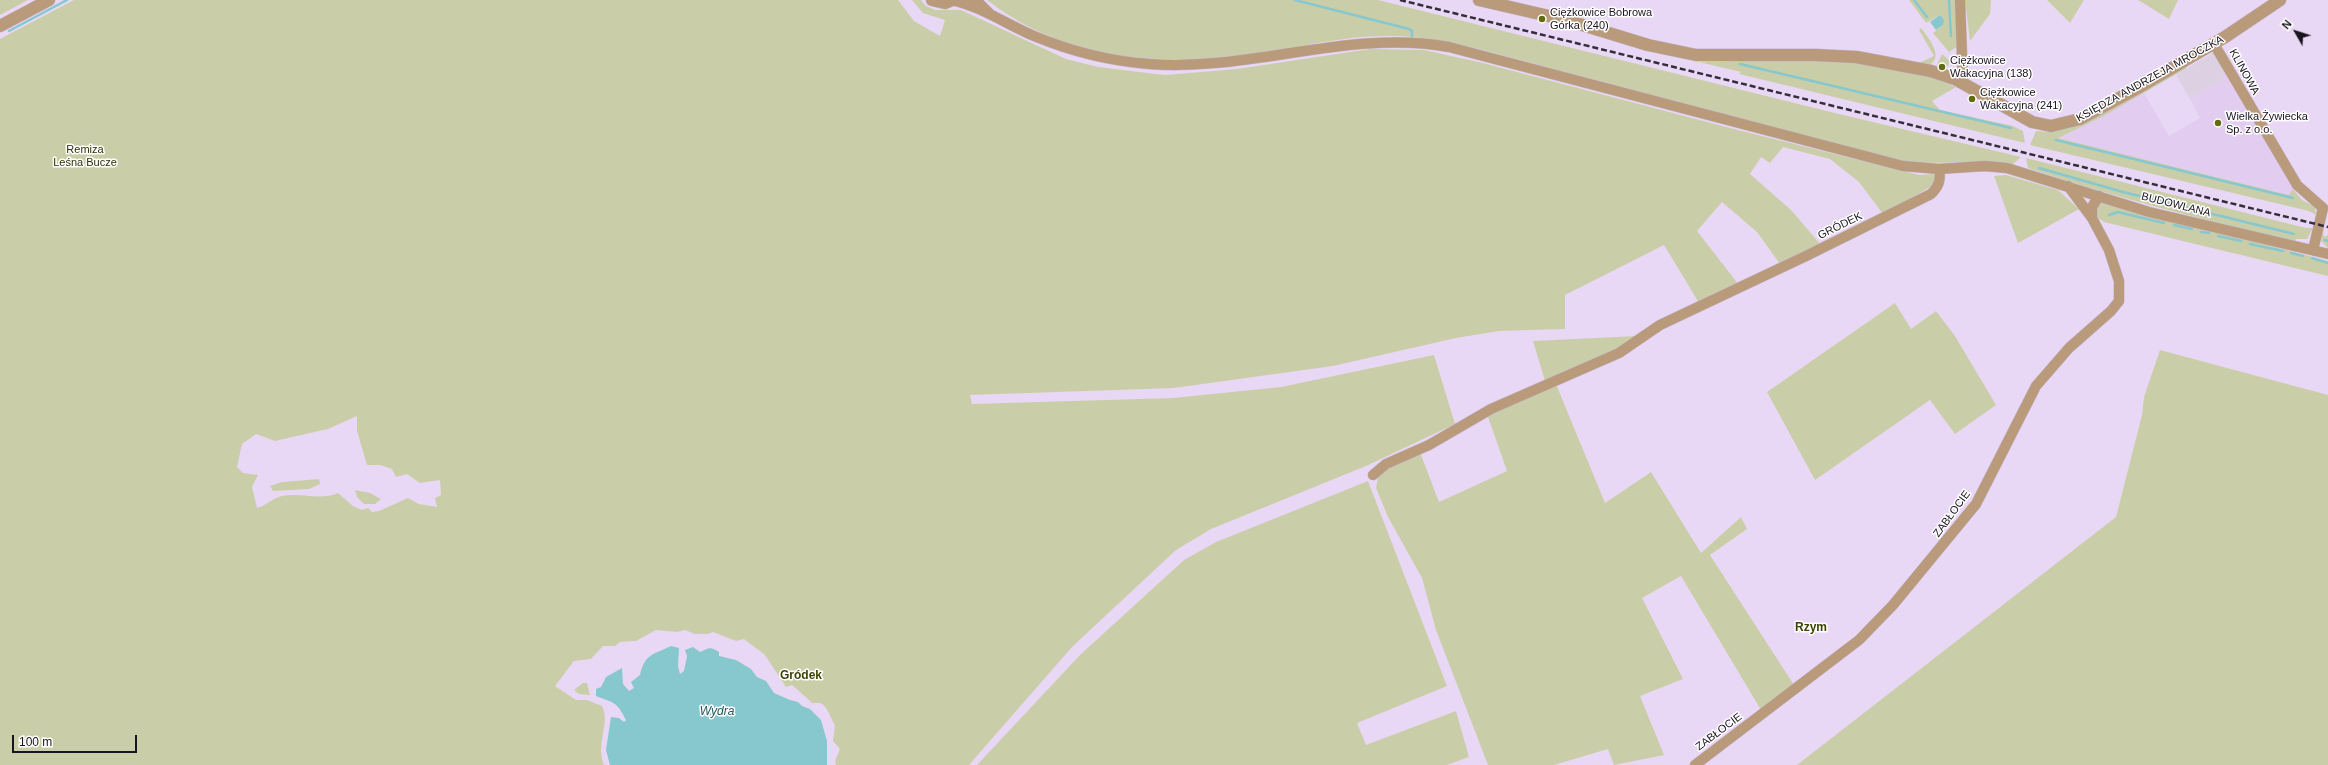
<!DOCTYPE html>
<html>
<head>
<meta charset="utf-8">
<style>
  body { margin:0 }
  #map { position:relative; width:2328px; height:765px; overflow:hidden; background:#e9d8f5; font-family:Arial,sans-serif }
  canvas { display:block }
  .north { position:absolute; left:2276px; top:12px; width:40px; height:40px; -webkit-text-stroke:3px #fff; paint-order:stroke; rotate:309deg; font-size:11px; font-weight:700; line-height:16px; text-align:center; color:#1a141e }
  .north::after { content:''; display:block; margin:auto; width:14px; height:18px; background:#1a141e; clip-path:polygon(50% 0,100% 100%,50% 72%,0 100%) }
  .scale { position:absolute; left:12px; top:735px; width:125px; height:18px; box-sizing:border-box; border:2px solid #1a141e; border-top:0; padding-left:5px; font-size:12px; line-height:14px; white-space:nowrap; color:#1a141e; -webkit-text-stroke:3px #fff; paint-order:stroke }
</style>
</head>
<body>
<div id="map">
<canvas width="2328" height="765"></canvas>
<div class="north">N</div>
<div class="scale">100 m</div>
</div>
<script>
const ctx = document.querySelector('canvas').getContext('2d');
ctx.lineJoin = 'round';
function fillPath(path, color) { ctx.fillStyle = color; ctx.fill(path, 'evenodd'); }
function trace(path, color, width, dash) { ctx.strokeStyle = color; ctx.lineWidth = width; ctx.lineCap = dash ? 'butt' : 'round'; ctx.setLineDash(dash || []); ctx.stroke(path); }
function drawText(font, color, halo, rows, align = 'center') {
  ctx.font = font + ' Arial,sans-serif'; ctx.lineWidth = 3; ctx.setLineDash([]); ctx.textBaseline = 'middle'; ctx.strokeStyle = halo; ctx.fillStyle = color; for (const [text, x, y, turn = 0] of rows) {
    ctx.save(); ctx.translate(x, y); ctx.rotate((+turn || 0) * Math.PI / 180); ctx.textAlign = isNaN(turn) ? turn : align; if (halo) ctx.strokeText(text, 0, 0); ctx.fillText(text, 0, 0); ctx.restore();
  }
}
const commercial = new Path2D(`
  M2214 52 2225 74 2220 82 2190 99 2176 75Z`);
const built = new Path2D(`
  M2225 74 2293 189 2289 195 2058 138 2144 93 2169 136 2200 118 2190 99 2220 82Z`);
const green = new Path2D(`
  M0 0H28L0 15Z
  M74 0H898L914 21 940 36 945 20 923 13 912 0H921L926 6 935 10H961L1066 59 1098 67 1131 71 1165 75 1237 69 1370 49 1424 50 1483 63 1730 128 1919 175 1933 174 1936 180 1932 186 1883 214 1859 182 1830 159 1783 147 1770 163 1761 157 1750 174 1791 210 1821 245 1780 264 1757 232 1722 202 1697 231 1739 285 1699 303 1664 245 1565 295V329L1499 331 1456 338 1333 366 1174 388 970 395 972 404 1173 398 1281 387 1434 355 1455 424 1366 466 1211 529 1176 550 1072 647 969 765H836L835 761 840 749 833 741 835 725C830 718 828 706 820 703H812C806 697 798 690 792 685L786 687 765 655 744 639 736 641 713 632 708 634H695L685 630 677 632 656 630 636 641 620 642 615 646H603L591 659 574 661 555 686 576 700H587L602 706C611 723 595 743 604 765H0V39ZM357 416V431L367 465H380L392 469 396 477 407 474 420 483 440 480 441 495 435 498 437 507 419 504 408 498 379 511 372 512 368 508 362 510 353 506 338 493C320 501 302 492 282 496 272 498 266 506 257 508L252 487 258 475 243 473 237 467 242 444 256 434 275 441 328 429Z
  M987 0H1378L1839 114 2021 157 2012 165C1974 160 1938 165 1900 161L1479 49C1450 43 1422 36 1392 36 1347 35 1302 47 1258 53 1160 67 1068 62 987 0Z
  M1909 0H1956L1958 46 1949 52 1933 33 1943 25 1940 15 1926 23Z
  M1965 0H1991L1990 14 1970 41Z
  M2047 0H2084L2070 23Z
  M2138 0H2178L2169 19Z
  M1921 28C1928 37 1945 57 1929 65L1919 63 1934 56 1919 30Z
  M1942 54 1950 61 1946 70 1936 67Z
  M1802 59 1868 64 1935 78 1956 87 1932 101 1940 110 2013 126 2023 131 2025 143 1739 74 1741 72 1699 62Z
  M2185 66 2187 68 2102 117 2058 138 2289 195 2293 189 2302 200 2315 207 2316 215 2309 211 2030 145 2036 131 2051 132 2077 126Z
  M2026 158 2306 228H2313L2307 239H2296L2295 242C2205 220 2116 198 2028 168Z
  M2006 175 2058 190 2079 209 2018 243 1994 176Z
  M2105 202 2328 261V276L2104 222 2098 218 2095 211 2099 204Z
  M2323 230 2324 237 2328 235V248L2321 241Z
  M1895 303 1911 329 1936 311 1955 336 1996 405 1955 434 1930 400 1815 480 1767 392Z
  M1636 336 1625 346 1545 381 1533 341Z
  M2160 350 2328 395V765H1797L2116 517 2142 415 2144 397Z
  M1556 384 1605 503 1651 472 1701 553 1741 517 1747 529 1710 555 1794 685 1761 710 1681 576 1642 598 1683 679 1640 696 1664 755 1614 765 1608 749 1554 765H1488L1436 630 1422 578 1388 517 1376 488 1379 472 1420 452 1439 502 1507 471 1487 414Z
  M319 479 320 484 309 489 273 491 270 486 282 482Z
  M1368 481 1447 686 1357 723 1366 745 1456 711 1469 757 1447 765H977L1080 655 1184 560 1216 542Z
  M355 490 370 493 381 499 375 504H364L357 497Z
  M583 683H587L590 695 579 694 574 690Z`);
const water = new Path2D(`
  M1940 15 1944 20 1943 25 1936 30 1930 22Z
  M671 646 679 648 678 666 680 674 684 671 687 656 685 650 693 647 700 652C709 648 710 646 719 652V656L736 660 751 669 757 677 766 681 774 693 790 700 798 702 802 706 810 709 821 720 827 741V765H610L606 750 611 717 619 718 624 722 626 720C616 701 616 704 596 696V689L601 687 606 677 622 668 623 684 629 691 634 688 631 682 640 675C645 654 652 655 671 646Z`);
const stream = new Path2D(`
  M1295 0 1409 29 1412 31V37
  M1914 0 1927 17
  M1949 0 1951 36
  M9 31 67 0
  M1740 64 2011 128
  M2056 140 2293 198
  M2039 168 2123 192 2294 234
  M2109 215 2118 212 2164 223
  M2174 225 2192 229
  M2201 232 2209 233
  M2218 236 2241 241
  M2325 240 2328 241
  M2250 244 2283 251
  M2291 253 2303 256
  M2312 258 2328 263`);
const minor = new Path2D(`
  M952 0C980 6 1008 25 1034 36 1070 51 1110 61 1149 64 1250 72 1348 29 1449 47L1903 166 1939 169 1985 166 2007 168 2149 212 2328 254
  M976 0 989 13
  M1960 0 1963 83
  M2214 44 2297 185 2323 208 2313 250
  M2068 186 2092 218
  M1373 475 1386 464 1429 445 1491 409 1619 353 1660 325 1806 256 1931 194C1939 186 1941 180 1939 169
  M1695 765 1859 640 1893 605 1976 504 2036 386 2069 348 2111 311 2119 301V281L2109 250 2092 218V207L2099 196`);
const tertiary = new Path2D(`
  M932 0 945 3 952 0
  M1479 0 1566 20 1648 45 1696 55H1815L1856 57 1931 71 1955 79 2032 122 2051 126 2080 119 2136 89 2225 37 2280 0
  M0 26 49 0`);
const rail = new Path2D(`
  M1400 0 2328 227`);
const markers = [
  [1542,19,4,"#626b11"],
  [1942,67,4,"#626b11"],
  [1972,99,4,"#626b11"],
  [2218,123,4,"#626b11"]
];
const poiNames = [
  ["Ciężkowice Bobrowa",1550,13],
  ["Górka (240)",1550,26],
  ["Ciężkowice",1950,61],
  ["Wakacyjna (138)",1950,74],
  ["Ciężkowice",1980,93],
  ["Wakacyjna (241)",1980,106],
  ["Wielka Żywiecka",2226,117],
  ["Sp. z o.o.",2226,130]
];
const streetNames = [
  ["KLINOWA",2244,72,61],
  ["KSIĘDZA ANDRZEJA MROCZKA",2150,79,-29],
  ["BUDOWLANA",2176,205,14],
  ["GRÓDEK",1840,226,-26],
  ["ZABŁOCIE",1952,514,-54],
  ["ZABŁOCIE",1719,732,-37]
];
const parkNames = [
  ["Remiza",85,150],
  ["Leśna Bucze",85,163]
];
const neighbourhoodNames = [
  ["Rzym",1811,628],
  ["Gródek",801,676]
];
const waterNames = [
  ["Wydra",717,712]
];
fillPath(commercial, '#ddd0e3');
fillPath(built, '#e2cdf1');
fillPath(green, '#cacea8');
fillPath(water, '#87c7ce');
trace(stream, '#87c7ce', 2.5);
trace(minor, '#c4b5ce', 11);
trace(tertiary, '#c4b5ce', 13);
trace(minor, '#b99b7b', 10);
trace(tertiary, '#b99b7b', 12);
trace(rail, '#352d3a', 2.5, [6, 3]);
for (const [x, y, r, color] of markers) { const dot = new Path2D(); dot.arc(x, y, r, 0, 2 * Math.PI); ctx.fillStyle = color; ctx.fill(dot); trace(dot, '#fff', 1.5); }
drawText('11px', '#1a141e', '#fff', poiNames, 'left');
drawText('11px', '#1a141e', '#fff', streetNames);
drawText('11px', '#2e3008', '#fff', parkNames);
drawText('bold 12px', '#3c4203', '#fff', neighbourhoodNames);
drawText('italic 12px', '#1e555a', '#fff', waterNames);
</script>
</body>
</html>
